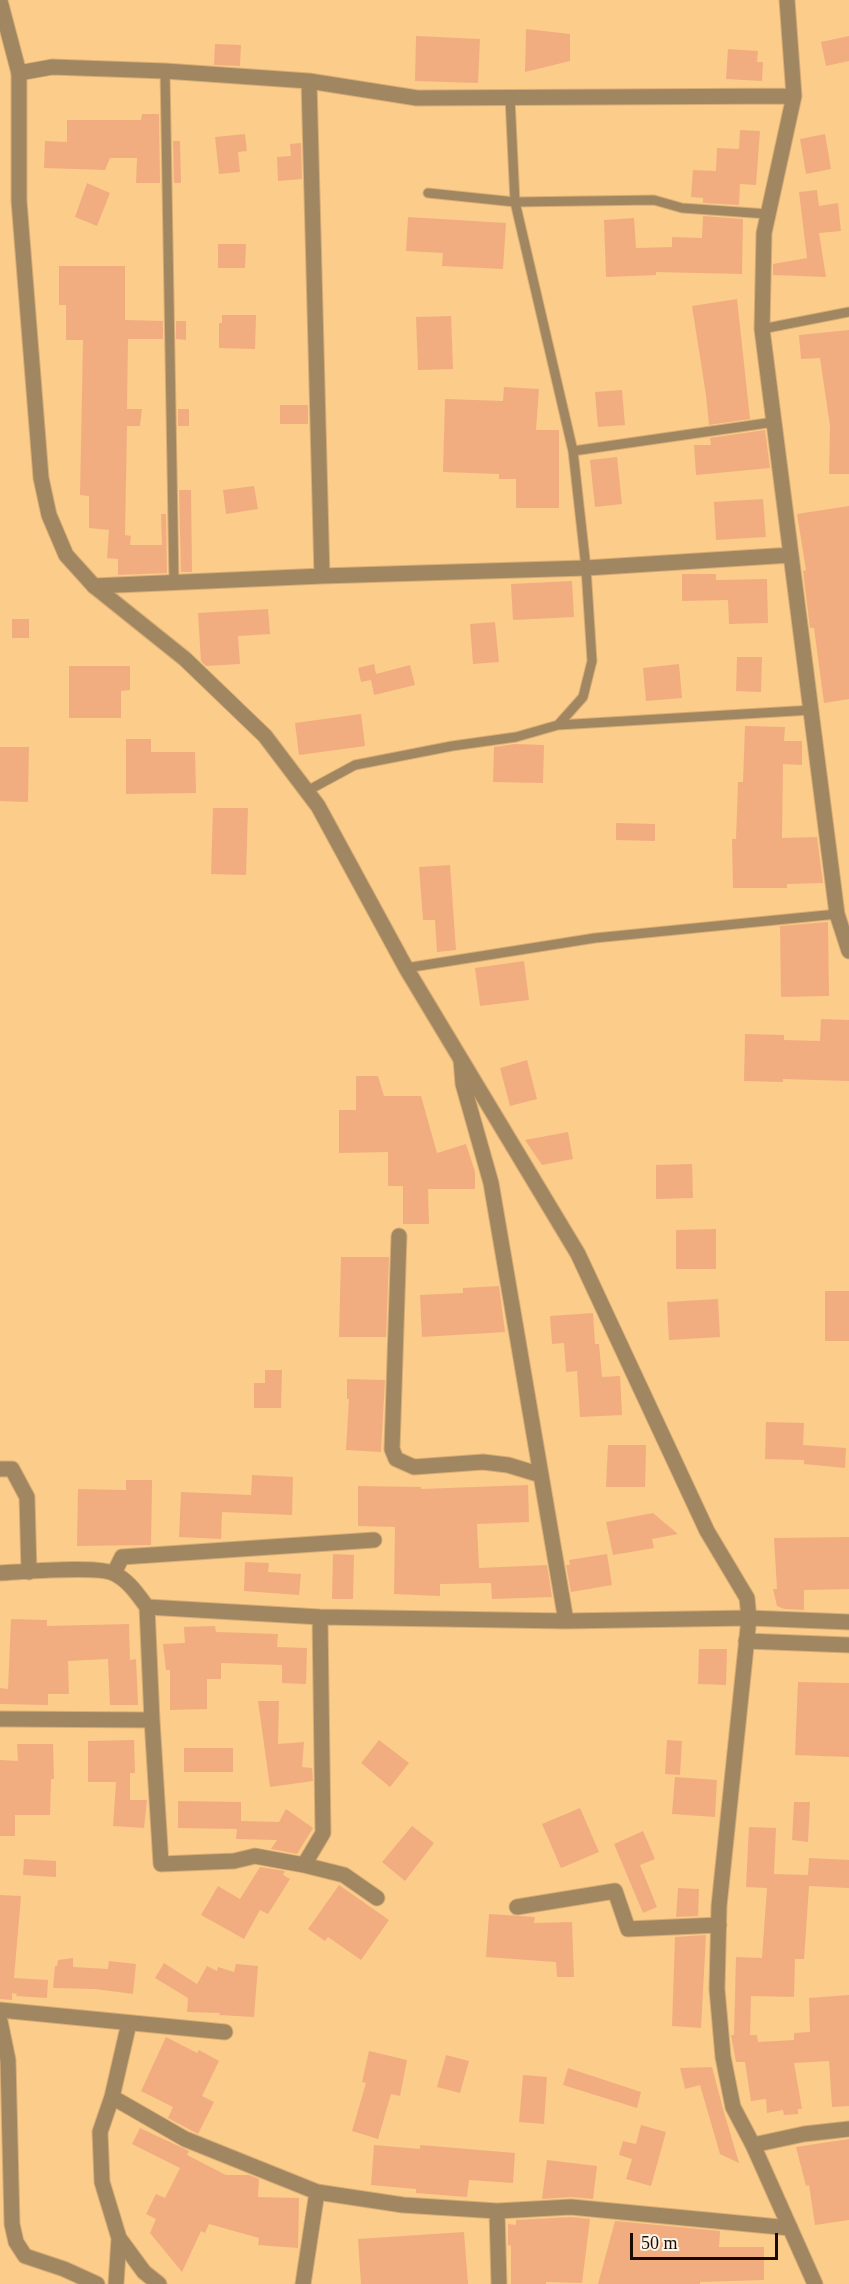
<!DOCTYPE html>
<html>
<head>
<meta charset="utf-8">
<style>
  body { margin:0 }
  #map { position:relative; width:849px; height:2284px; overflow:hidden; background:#fccc8a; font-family:Georgia,serif }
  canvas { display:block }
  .scale { position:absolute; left:630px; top:2233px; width:148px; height:27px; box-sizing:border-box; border:3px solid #1a0c00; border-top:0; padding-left:8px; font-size:18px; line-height:21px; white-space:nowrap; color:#1a0c00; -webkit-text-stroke:4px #fef4e8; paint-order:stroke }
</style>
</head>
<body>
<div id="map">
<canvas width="849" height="2284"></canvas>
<div class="scale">50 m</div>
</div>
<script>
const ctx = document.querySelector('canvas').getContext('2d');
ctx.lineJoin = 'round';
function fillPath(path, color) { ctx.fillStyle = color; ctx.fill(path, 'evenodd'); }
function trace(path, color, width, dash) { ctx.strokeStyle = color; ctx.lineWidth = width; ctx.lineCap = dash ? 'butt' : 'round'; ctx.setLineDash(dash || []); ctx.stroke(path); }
const building = new Path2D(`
  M526 29 570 34V61L525 72Z
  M416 36 480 39 478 83 415 81Z
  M849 36V61L826 66 821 42Z
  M215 44 241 45 240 66 214 65Z
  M728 49 758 51 757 62H763L762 81 726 79Z
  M142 114H159L160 183H136L137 158H110L105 170 44 168 45 141 67 142V120H141Z
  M740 130 760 131 756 185 740 184 739 205 703 203V198L691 197 693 170 716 171 717 148 739 149Z
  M245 134 247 151 238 152 240 172 219 174 215 137Z
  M825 134 831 169 806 174 800 139Z
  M173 141H180L181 183H174Z
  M301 143 302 179 278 181 277 157 291 156 290 144Z
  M87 183 110 193 97 226 75 217Z
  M817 190 819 206 838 203 841 231 819 233 826 277 773 275V264L807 258 799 192Z
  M703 216 743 219 742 274 656 272V275L606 277 604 220 634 218 636 248 672 247V237L702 238Z
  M408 217 506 223 503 269 442 266 443 253 406 251Z
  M218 244H246L245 268H218Z
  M59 266H125V320L163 321V339H128L127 409H142L140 426H127L125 535 131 536 130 545H162L161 514H166L167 573 118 575V559L107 558 109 530 89 528V496L80 495 83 340H66V305H59Z
  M737 299 750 419 709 425 706 395 692 306Z
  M222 315H256L255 349 219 348V323H222Z
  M451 316 453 369 418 370 416 317Z
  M176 321H186V340L176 339Z
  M849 330V474H829L830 426 820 358 801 359 799 335Z
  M504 387 539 389 536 430H559V508H516V479H499V474L443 472 445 399 503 401Z
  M622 390 625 425 598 427 595 392Z
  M280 405H308V424H280Z
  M178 409H189V426H178Z
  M765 430 770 468 696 475 694 445H711L710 438Z
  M617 457 622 504 595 507 590 460Z
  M254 486 258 509 226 514 223 490Z
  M179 490H191L192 572H181Z
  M763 499 766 537 716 540 714 502Z
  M849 506V699L824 703 814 628H810L803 571 806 570 797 514Z
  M682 574H716V580L767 579 768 623 729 624 728 600 682 601Z
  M572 581 574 617 513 620 511 584Z
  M268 609 270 634 238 636 240 664 206 666 201 661 198 613Z
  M12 619H29V638H12Z
  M495 622 499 662 473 664 470 624Z
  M737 657H762L761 692 736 691Z
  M374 664 376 674 410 665 415 685 374 695 371 680 361 682 358 668Z
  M679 664 682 698 646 701 643 668Z
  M69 666H130V690L121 691V718H69Z
  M361 714 365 746 299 755 295 723Z
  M745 726 785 727 784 741H802V765L783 764 782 838 817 837 823 883 787 884V888H733L732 839H736L738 782H743Z
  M126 739H151V752H195L196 793 126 794Z
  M515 744 544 745 543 783 493 782 494 747Z
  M0 747H29L28 802 0 801Z
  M213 808H248L246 875 211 874Z
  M616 823 655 824V841L616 840Z
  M450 865 456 950 437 952 435 920H423L419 867Z
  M828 922 829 996 781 997 780 926Z
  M524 961 529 1000 480 1006 475 968Z
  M821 1019 849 1020V1081L783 1079V1082L744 1081 745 1034 784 1035V1040L820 1041Z
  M527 1060 537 1099 510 1106 500 1068Z
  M356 1076H378L384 1096H421L437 1153 466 1144 475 1172V1189H428L429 1224H403V1186H388V1152L339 1153V1110H356Z
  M568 1132 573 1159 542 1165 525 1140Z
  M692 1164 693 1198 656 1199V1165Z
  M716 1229V1269H676V1230Z
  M341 1257H389L386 1337H339Z
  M499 1286 505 1332 422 1337 420 1295 463 1293V1288Z
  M825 1291H849V1341H825Z
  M718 1299 720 1337 669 1340 667 1302Z
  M593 1313 595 1344H599L602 1377 620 1376 622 1415 580 1417 577 1371 566 1372 564 1343 552 1344 550 1316Z
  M265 1370H282L281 1408H254V1383H265Z
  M347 1379 385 1380 381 1452 346 1450 349 1399H347Z
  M766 1422 804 1423 803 1445 846 1448 845 1468 804 1464V1460L765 1459Z
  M608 1445H646L645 1487H606Z
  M252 1475 293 1477 292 1515 222 1512 221 1539 179 1537 181 1492 251 1495Z
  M126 1480H152L151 1545 77 1546 78 1489 126 1490Z
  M528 1485 529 1522 477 1524 479 1568 547 1565 552 1597 492 1599 491 1583 440 1584V1596L394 1594 395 1527 358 1526V1486L421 1487V1489Z
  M653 1513 678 1534 652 1539 654 1548 613 1555 606 1522Z
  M849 1537V1589L804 1590V1610L784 1609 777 1606 773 1589H777L774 1538Z
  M333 1554 354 1555 353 1599H332Z
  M607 1554 612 1585 571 1592 566 1565H570L569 1560Z
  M245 1562 269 1563 268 1572 301 1574 299 1595 244 1591Z
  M11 1619 47 1620V1626L129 1624 130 1660 136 1659 138 1705H110L108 1659 68 1661 69 1694H48V1705L0 1704V1688L8 1689Z
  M215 1626 216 1632 278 1634 277 1647 307 1648 306 1684 282 1683V1665L221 1663V1679H207V1709L170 1710V1670H166L163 1644 185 1643 184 1627Z
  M699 1649H727L726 1685 698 1684Z
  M798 1682 849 1683V1757L795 1755Z
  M258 1701H279L278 1744 304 1742 302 1767 312 1768 313 1781 270 1787Z
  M134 1740 135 1773H130V1800H147L144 1828 113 1826 116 1782H88V1741Z
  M379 1740 409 1763 390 1787 361 1763Z
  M667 1740 682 1741 680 1775 665 1774Z
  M17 1744H53L54 1779H51L50 1815H15V1836H0V1760L18 1761Z
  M184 1748H233V1772H184Z
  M675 1777 717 1780 715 1817 672 1814Z
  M178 1801 241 1802V1821L279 1822 286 1809 313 1828 297 1854 271 1849 277 1840 236 1839 237 1829 178 1828Z
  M794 1802H810L808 1842 792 1840Z
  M580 1808 599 1852 561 1868 542 1824Z
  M412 1826 434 1843 405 1881 382 1862Z
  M749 1827 776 1828 774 1874 808 1875 809 1858 849 1860V1888L809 1886 804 1959H795L794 1997 751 1996 750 2035H757L758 2042 794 2040V2033L810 2032 809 1998 849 1995V2106L832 2107 829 2061 794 2063 802 2109H798V2114L784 2115 783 2110 767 2113 766 2099 751 2101 745 2062H736L731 2035H734L736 1957 762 1958 767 1888 746 1887Z
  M643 1831 655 1859 640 1865 657 1907 643 1913 614 1844Z
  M24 1859 56 1861V1877L23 1875Z
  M260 1867 285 1871 283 1875 290 1879 268 1914 260 1910 244 1939 201 1915 218 1886 240 1899Z
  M339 1885 389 1920 361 1960 328 1937 325 1941 308 1929Z
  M678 1888 699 1889 698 1916 676 1917Z
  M0 1895 21 1896 14 1978 48 1980 47 1998 16 1996 17 1994 12 1993V2000L0 1999Z
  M489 1914 535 1917 534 1923 572 1922 574 1977H557L556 1962 486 1957Z
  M706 1935 701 2028 672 2026 675 1937Z
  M73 1958V1967L108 1969 109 1961 136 1964 133 1994 95 1989 53 1988 55 1966H57L58 1960Z
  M164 1963 197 1984 207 1966 217 1971 218 1967 234 1972 236 1964 258 1966 254 2017 219 2015 220 2013 187 2012 188 1998 155 1978Z
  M166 2037 197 2053 199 2050 219 2061 202 2096 214 2102 198 2134 168 2118 173 2107 141 2091Z
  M369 2051 407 2060 400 2096 391 2094 378 2139 352 2131 366 2083 362 2082Z
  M446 2055 469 2061 460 2093 437 2087Z
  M712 2067 723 2109 739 2163 720 2154 700 2085 685 2089 680 2068Z
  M568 2068 641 2092 637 2108 563 2085Z
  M523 2075 547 2077 544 2124 519 2122Z
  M641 2125 666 2132 651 2186 626 2179 632 2159 619 2155 623 2141 636 2144Z
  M140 2128 189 2151 187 2155 226 2175H249L259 2179 258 2197 299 2198 298 2248 258 2245 259 2238 209 2224 205 2233 201 2231 182 2272 150 2233 156 2219 146 2214 156 2194 165 2198 180 2168 132 2144Z
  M849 2139V2220L815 2225 809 2185 806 2186 796 2147Z
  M374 2145 420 2149V2145L515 2153 513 2183 469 2180 467 2197 416 2193V2189L371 2185Z
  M547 2160 597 2166 593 2199 571 2197 542 2199Z
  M571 2217 590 2219 582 2283 546 2282V2284H511V2246L508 2245V2224L516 2225V2220Z
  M615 2221 720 2231 719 2247H764V2280L700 2282V2284H598Z
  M464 2232 468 2284H361L358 2239Z`);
const service = new Path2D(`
  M165 71 174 582
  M428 193 515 202 654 200 682 208 768 214
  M762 329 849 312
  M573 451 774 422
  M558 725 812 710
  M307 791 355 765 452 746 516 737 558 725 583 697 592 661 586 568 573 451 515 202 510 98
  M406 968 595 938 837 914`);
const minor = new Path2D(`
  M787 0 794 96 764 233 762 329 837 914 849 951
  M19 73 52 67 165 71 309 81 417 98 794 96
  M309 81 322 576
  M94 586 322 576 586 568 791 555
  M461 1060 463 1084 491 1183 566 1621
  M399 1236 392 1449 396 1459 414 1467 483 1462 508 1465 541 1475
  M0 1469H12L27 1497 29 1572
  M0 1573C23 1572 99 1565 115 1574 129 1581 138 1595 147 1607L320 1617 566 1621 749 1618 849 1622
  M114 1573 122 1557 374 1540
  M147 1607 152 1720 161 1864 234 1861 255 1856 304 1865 344 1875 377 1898
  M746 1641 849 1645
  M0 1719 152 1720
  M304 1865 323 1833 320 1617
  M517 1907 615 1891 628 1929 719 1925
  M0 2010 225 2032
  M0 2021 8 2060 12 2224 16 2242 25 2256 64 2269 97 2284
  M129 2023 112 2097 100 2132 102 2182 119 2238 144 2272 159 2284
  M112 2097 185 2139 317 2192 403 2205 497 2211 571 2207 790 2228
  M753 2145 804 2134 849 2129
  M497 2211 499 2284
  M116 2284 119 2238
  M303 2284 317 2192`);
const tertiary = new Path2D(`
  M0 1 19 73V201L41 478 49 515 66 555 94 586 185 659 265 736 318 806 406 968 578 1254 707 1531 747 1598 749 1618 719 1906 717 1989 723 2057 733 2107 753 2145 815 2284`);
fillPath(building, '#f1ad80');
trace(service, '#d8ad74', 11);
trace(minor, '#d8ad74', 17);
trace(tertiary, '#d8ad74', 17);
trace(service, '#a18662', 9);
trace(minor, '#a18662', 15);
trace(tertiary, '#a18662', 15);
</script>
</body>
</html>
